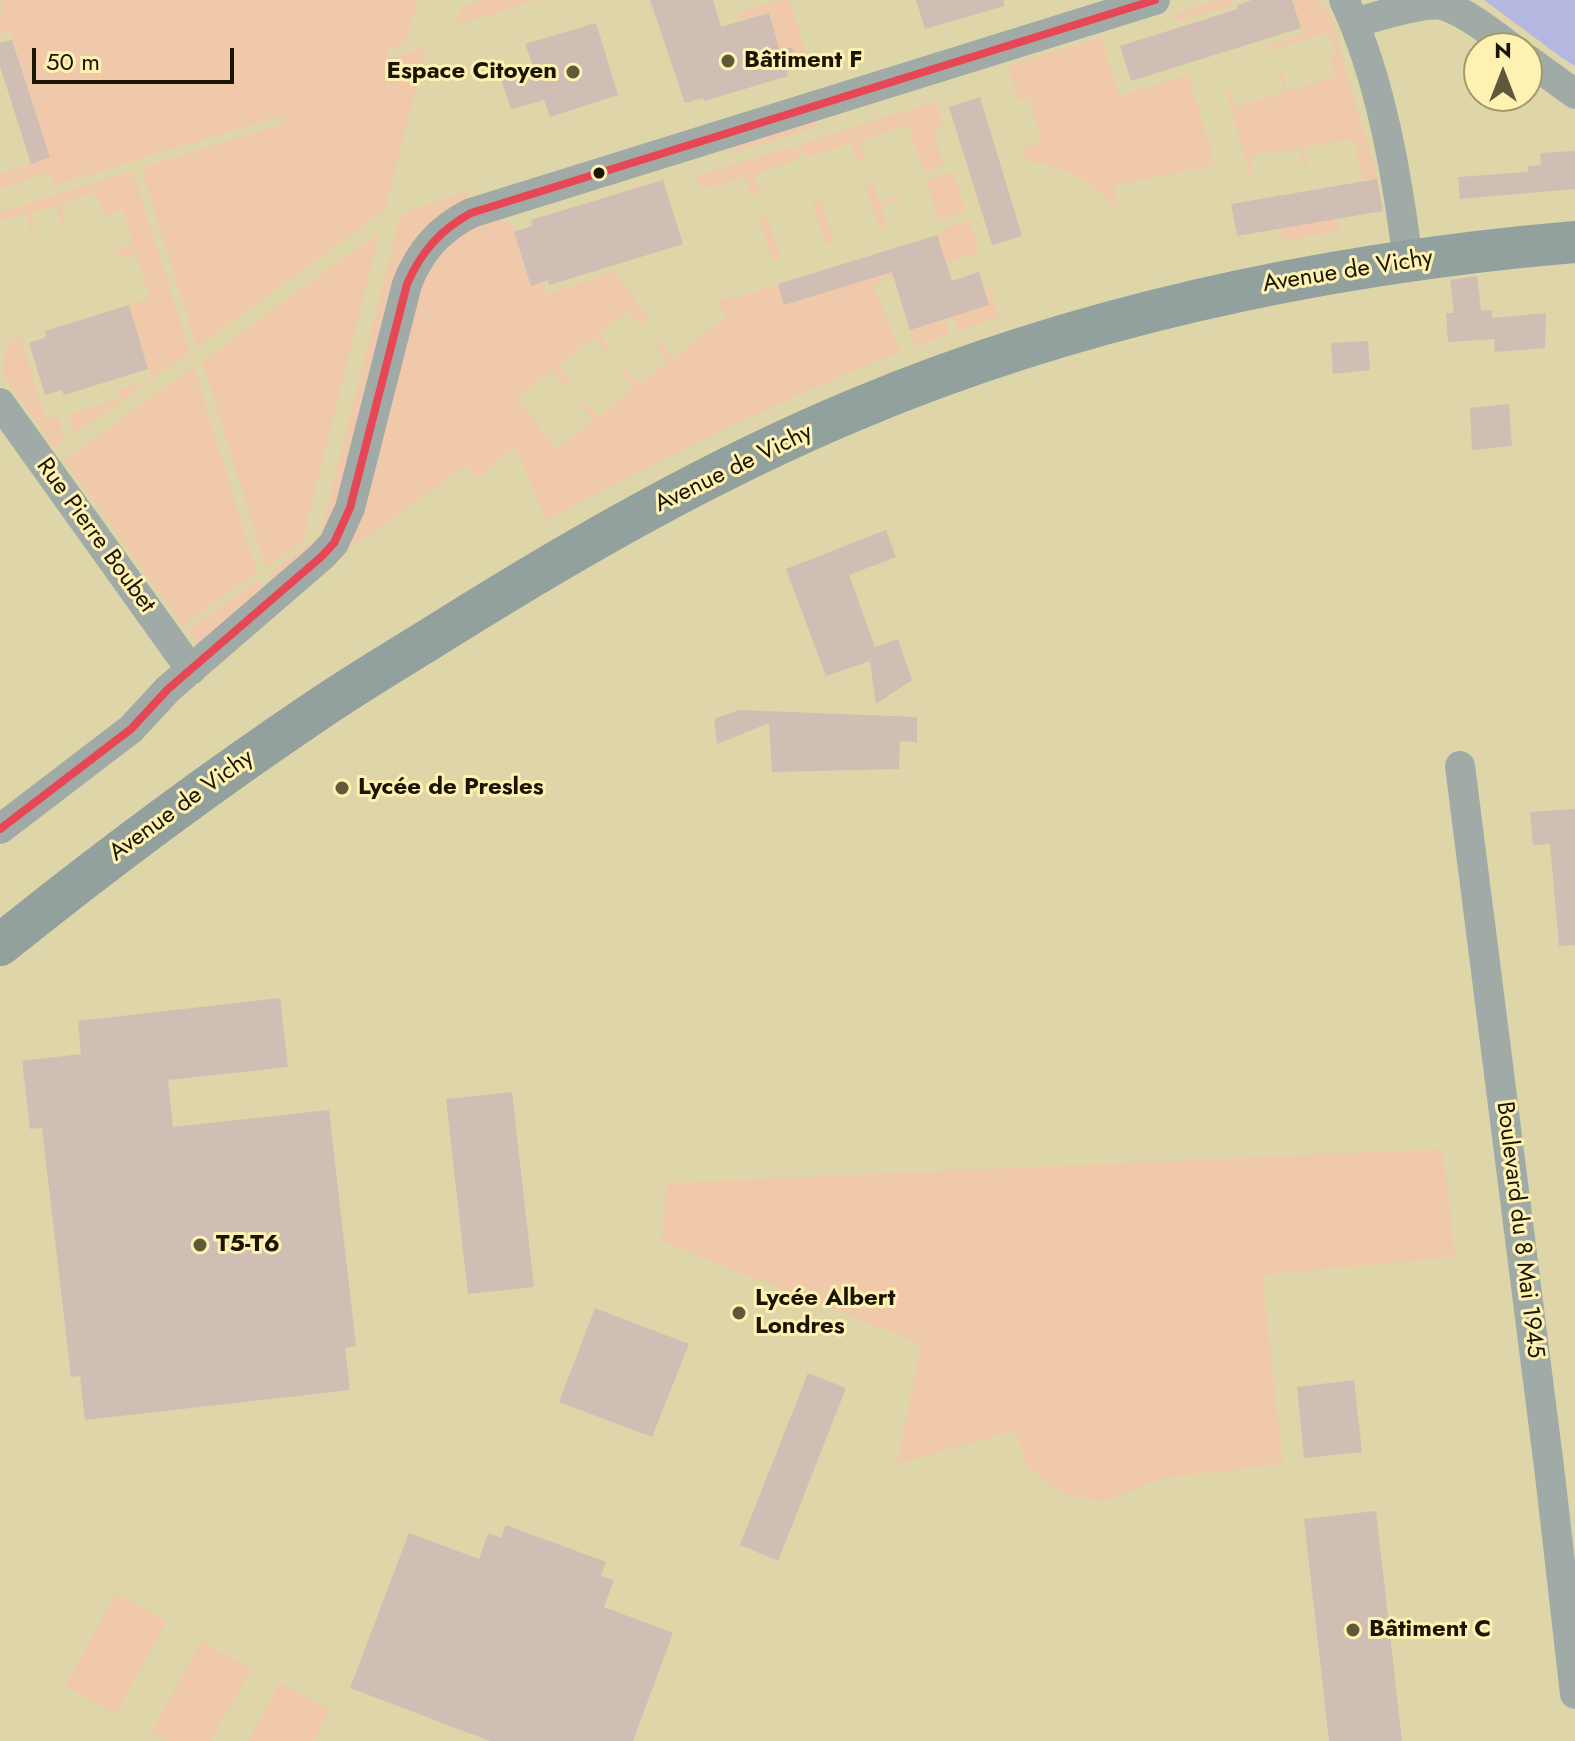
<!DOCTYPE html>
<html>
<head>
<meta charset="utf-8">
<style>
  body { margin:0 }
  #map { position:relative; width:1575px; height:1741px; overflow:hidden; background:#ded5a9; font-family:Jost,sans-serif }
  canvas { display:block }
  .north { position:absolute; left:1463px; top:32px; width:80px; height:80px; box-sizing:border-box; background:#fef1b1; border:2px solid #a3996a; border-radius:50%; rotate:0deg; font-size:22px; font-weight:700; line-height:32px; text-align:center; color:#1a1500 }
  .north::after { content:''; display:block; margin:auto; width:28px; height:36px; background:#5f583b; clip-path:polygon(50% 0,100% 100%,50% 72%,0 100%) }
  .scale { position:absolute; left:32px; top:48px; width:202px; height:36px; box-sizing:border-box; border:4px solid #1a1500; border-top:0; padding-left:10px; font-size:24px; line-height:28px; white-space:nowrap; color:#1a1500; -webkit-text-stroke:6px #fef1b1; paint-order:stroke }
</style>
</head>
<body>
<div id="map">
<canvas width="1575" height="1741"></canvas>
<div class="north">N</div>
<div class="scale">50 m</div>
</div>
<script>
const ctx = document.querySelector('canvas').getContext('2d');
ctx.lineJoin = 'round';
function fillPath(path, color) { ctx.fillStyle = color; ctx.fill(path, 'evenodd'); }
function trace(path, color, width, dash) { ctx.strokeStyle = color; ctx.lineWidth = width; ctx.lineCap = dash ? 'butt' : 'round'; ctx.setLineDash(dash || []); ctx.stroke(path); }
function drawText(font, color, halo, rows, align = 'center') {
  ctx.font = font + ' Jost,sans-serif'; ctx.lineWidth = 6; ctx.setLineDash([]); ctx.textBaseline = 'middle'; ctx.strokeStyle = halo; ctx.fillStyle = color; for (const [text, x, y, turn = 0] of rows) {
    ctx.save(); ctx.translate(x, y); ctx.rotate((+turn || 0) * Math.PI / 180); ctx.textAlign = isNaN(turn) ? turn : align; if (halo) ctx.strokeText(text, 0, 0); ctx.fillText(text, 0, 0); ctx.restore();
  }
}
const green = new Path2D(`
  M0 0H417L406 43 387 50 390 59 427 46 385 210 197 347 141 168 286 123 284 115 54 185 49 173 0 188V173L50 157 10 31 0 34V13L4 11Z
  M481 0H537L456 25 461 6Z
  M780 0H789L807 56 796 59 792 47 780 51 769 13 741 21 738 13Z
  M1218 0H1236L1230 2 1231 5 1175 22 1173 15Z
  M1292 0H1319L1331 18 1378 179 1362 181 1354 139 1304 147 1307 167 1304 168 1300 148 1251 156 1254 177H1250L1226 89 1229 88 1236 107 1284 92 1279 73 1282 72 1288 91 1336 76 1330 57 1335 55 1328 33 1267 51 1266 46 1303 35Z
  M1101 37 1119 96 1188 75 1215 164 1114 186 1117 206 1115 207C1085 175 1068 171 1027 160L1023 148 1042 142 1029 98 1018 100 1008 66Z
  M936 101 943 125 933 128 944 165 924 172 908 125 860 141 866 160 858 162 851 143 805 158 800 144Z
  M814 118 817 127 736 152 734 143Z
  M796 145 800 159 754 174 760 193 751 195 745 177 701 190 697 176Z
  M133 171 190 352 75 434 69 414 120 398 118 390 152 380 129 305 150 298 136 253 117 258 114 251 133 245 123 209 103 215 96 193 61 204 65 223 62 224 56 205 30 213 35 232H31L26 214 0 221V212Z
  M953 171 966 212 939 221 926 180Z
  M873 183 879 202 901 196 902 199 881 206 887 225 879 228 865 186Z
  M470 191 466 200 424 229 401 262 336 510 324 535 272 583 269 573 320 536 400 217 411 210Z
  M821 200 834 241 826 244 812 202Z
  M767 216 780 258 772 261 759 219Z
  M499 218 502 224 511 221 530 285 541 282 545 295 615 271 649 320 641 326 628 311 599 333 611 350 607 353 594 337 558 366 570 382 565 386 553 370 517 398 556 449 593 421 581 405 585 401 598 417 634 388 622 373 626 369 639 385 668 362 656 346 660 342 673 358 727 316 715 300 739 297 778 284 785 305 880 275 882 283 874 286 900 352C778 400 662 459 546 520L515 445 478 479 467 465 350 549 348 546 419 290 430 265 461 233Z
  M1338 219 1340 231 1283 241 1280 228Z
  M970 220 980 252 889 280 886 273 943 255 938 235 943 233 942 229Z
  M380 232 302 542 266 567 202 361Z
  M991 290 999 317 958 331 953 316 989 305 985 292Z
  M945 318 950 334 915 347 910 330Z
  M20 334 46 420 58 417 65 441 55 448 2 374C4 358 4 341 20 334Z
  M194 367 257 573 183 625 64 460Z
  M260 579 263 590 200 645 187 630Z
  M1443 1149 1455 1257 1262 1275 1283 1464 1163 1478 1104 1502 1064 1494 1028 1468 1015 1431 897 1464 921 1344 661 1241 667 1183Z
  M116 1593 167 1621 116 1714 65 1686Z
  M201 1641 251 1669 211 1741H166L151 1733Z
  M280 1683 330 1710 313 1741H248Z`);
const water = new Path2D(`
  M1484 0H1575V66L1565 60Z`);
const building = new Path2D(`
  M650 0H713L721 27 769 13 780 51 792 47 798 67 787 71 788 76 704 101 703 98 685 103Z
  M916 0H1004V6L925 29Z
  M1252 0H1292L1301 28 1131 81 1120 46 1238 9 1237 5Z
  M596 23 618 95 550 117 544 100 511 109 500 76 533 66 525 44Z
  M12 40 50 157 31 164 0 66V43Z
  M980 97 1022 236 992 245 949 107Z
  M1575 151V189L1460 199 1458 177 1528 172V166L1541 165 1540 153Z
  M1377 179 1383 211 1237 236 1231 204Z
  M663 180 683 244 549 285 548 280 531 286 514 232 532 226 531 220Z
  M937 235 952 281 979 272 989 305 910 330 892 272 784 305 778 284Z
  M1477 276 1481 311 1492 310V318L1546 313 1545 348 1495 352 1494 339 1448 342 1446 313H1454L1450 280Z
  M129 305 148 369 64 395 62 390 45 395 29 343 46 337 45 331Z
  M1368 341 1370 370 1333 374 1331 343Z
  M1509 404 1512 446 1472 450 1470 408Z
  M886 530 896 557 849 575 875 647 898 639 912 680 876 704 870 661 826 676 786 569Z
  M739 710 917 717V742L900 741 899 769 772 772 769 723 717 744 714 719Z
  M1575 809V945L1559 946 1550 844 1533 845 1530 812Z
  M280 998 288 1067 168 1080 173 1127 329 1110 356 1346 345 1348 350 1390 85 1420 80 1376 71 1377 42 1128 30 1129 22 1061 81 1054 78 1021Z
  M512 1092 534 1287 468 1294 446 1099Z
  M595 1308 689 1344 652 1437 559 1402Z
  M808 1373 846 1388 778 1561 740 1545Z
  M1354 1380 1362 1452 1304 1458 1297 1387Z
  M1376 1511 1402 1741H1329L1304 1519Z
  M506 1525 606 1562 601 1576 614 1580 604 1607 673 1633 633 1741H490L350 1688 409 1533 479 1559 488 1533 501 1538Z`);
const minor = new Path2D(`
  M1344 0C1381 79 1397 175 1408 262
  M1354 23C1376 17 1421 2 1441 5 1462 9 1495 35 1512 48
  M1527 59 1575 94
  M0 403 191 670
  M1460 766 1550 1475 1575 1694
  M0 829 131 729 168 689 321 557 334 543 350 508 407 284C420 251 439 229 471 213L1155 0`);
const secondary = new Path2D(`
  M0 945C103 862 209 783 319 709 360 681 403 656 446 629 577 547 713 469 857 409 1084 314 1330 263 1575 242`);
const bus1 = new Path2D(`
  M0 829 131 729 168 689 321 557 334 543 350 508 407 284C421 252 440 230 471 213L1155 0`);
const markers = [
  [728,61,8,"#5f583b"],
  [573,72,8,"#5f583b"],
  [599,173,7,"#1a1500"],
  [342,788,8,"#5f583b"],
  [200,1245,8,"#5f583b"],
  [739,1313,8,"#5f583b"],
  [1353,1630,8,"#5f583b"]
];
const poiNames = [
  ["Bâtiment F",744,61],
  ["Espace Citoyen",557,72,"right"],
  ["Lycée de Presles",358,788],
  ["T5-T6",216,1245],
  ["Lycée Albert",755,1299],
  ["Londres",755,1327],
  ["Bâtiment C",1369,1630]
];
const streetNames = [
  ["Avenue de Vichy",1348,272,-9],
  ["Avenue de Vichy",734,469,-26],
  ["Rue Pierre Boubet",95,536,54],
  ["Avenue de Vichy",182,806,-36],
  ["Boulevard du 8 Mai 1945",1519,1230,83]
];
fillPath(green, '#f0c9aa');
fillPath(water, '#b4b8e0');
fillPath(building, '#d0beb4');
trace(minor, '#a0aba8', 30);
trace(secondary, '#92a09e', 42);
trace(bus1, '#e74754', 8);
for (const [x, y, r, color] of markers) { const dot = new Path2D(); dot.arc(x, y, r, 0, 2 * Math.PI); ctx.fillStyle = color; ctx.fill(dot); trace(dot, '#fef1b1', 3); }
drawText('bold 24px', '#1a1500', '#fef1b1', poiNames, 'left');
drawText('24px', '#1a1500', '#fef1b1', streetNames);
</script>
</body>
</html>
